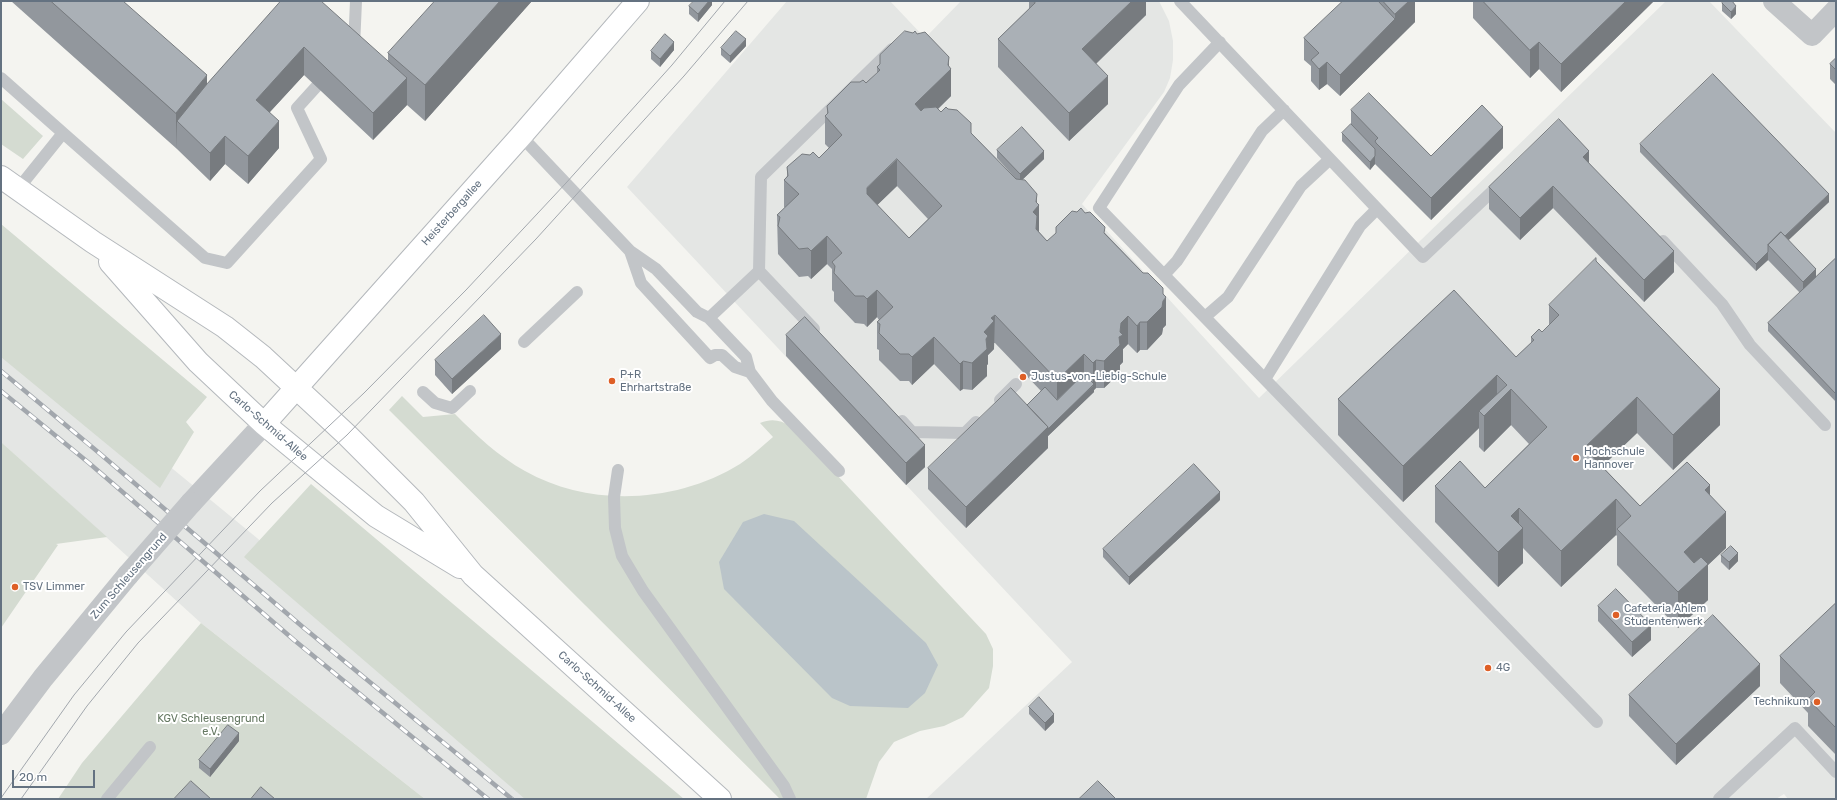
<!DOCTYPE html>
<html>
<head>
<meta charset="utf-8">
<style>
  body { margin:0 }
  #map { position:relative; width:1837px; height:800px; overflow:hidden; background:#f4f4f0; font-family:Rubik,sans-serif }
  canvas { display:block }
  .frame { position:absolute; inset:0; border:2px solid #647281; pointer-events:none }
  .scale { position:absolute; left:12px; top:770px; width:83px; height:18px; box-sizing:border-box; border:2px solid #647281; border-top:0; padding-left:5px; font-size:12px; line-height:14px; white-space:nowrap; color:#647281; -webkit-text-stroke:3px #fff; paint-order:stroke }
</style>
</head>
<body>
<div id="map">
<canvas width="1837" height="800"></canvas>
<div class="frame"></div>
<div class="scale">20 m</div>
</div>
<script>
const ctx = document.querySelector('canvas').getContext('2d');
ctx.lineJoin = 'round';
function fillPath(path, color) { ctx.fillStyle = color; ctx.fill(path, 'evenodd'); }
function trace(path, color, width, dash) { ctx.strokeStyle = color; ctx.lineWidth = width; ctx.lineCap = dash ? 'butt' : 'round'; ctx.setLineDash(dash || []); ctx.stroke(path); }
function drawText(font, color, halo, rows, align = 'center') {
  ctx.font = font + ' Rubik,sans-serif'; ctx.lineWidth = 4; ctx.setLineDash([]); ctx.textBaseline = 'middle'; ctx.strokeStyle = halo; ctx.fillStyle = color; for (const [text, x, y, turn = 0] of rows) {
    ctx.save(); ctx.translate(x, y); ctx.rotate((+turn || 0) * Math.PI / 180); ctx.textAlign = isNaN(turn) ? turn : align; if (halo) ctx.strokeText(text, 0, 0); ctx.fillText(text, 0, 0); ctx.restore();
  }
}
const built = new Path2D(`
  M787 1H890L925 38 961 1H1159L1169 21 1173 41V60L1170 78 1164 92 1082 204 1259 398 1666 1H1709L1836 133V799H1788L1784 794 1776 799H926L1072 662 627 187Z
  M1 328 257 538 553 799H425L201 623 1 442Z`);
const green = new Path2D(`
  M1 99 43 136 23 159 1 144Z
  M1 224 207 397 186 422 194 432 160 488 1 357Z
  M402 396 423 417 455 414C477 436 498 456 525 471 590 508 677 503 740 464 752 456 762 446 773 437L760 423C772 418 780 420 791 426L986 634 993 649V666L989 688 963 717 944 726 920 731 894 742 879 762 866 799H780L389 410Z
  M1 442 107 537 56 544 58 545 1 628Z
  M311 484 684 799H525L244 557Z
  M201 623 425 799H58L82 763Z`);
const water = new Path2D(`
  M764 514 794 521 926 643 938 665 925 693 908 708 850 706 832 698 724 589 719 562 743 522Z`);
const service = new Path2D(`
  M1180 1 1423 257 1501 183
  M1220 42 1179 85 1099 208 1597 722
  M354 47 356 1
  M1 78 63 133 18 189
  M63 133 205 258 227 263 321 159 297 108 316 87
  M521 136 630 251 656 269 697 312 709 318 746 357 750 372 772 401 839 471
  M1663 241 1722 304 1750 345 1825 425
  M630 251 641 283 710 358 715 355H722L735 367 750 372
  M1164 275 1177 261 1262 131 1284 110
  M1205 317 1228 297 1301 186 1330 159
  M709 318 759 271
  M814 329 759 271 761 177 892 49
  M524 342 577 292
  M1265 379 1360 226 1377 209
  M423 392 435 403 452 408 470 391
  M1000 400 1016 384
  M902 421 912 432 965 433 976 422
  M618 470 614 497 615 528 622 556 643 591 784 786 790 799
  M107 799 150 747
  M1719 799 1795 728 1836 772`);
const minor = new Path2D(`
  M1774 1 1812 35 1836 10
  M191 503 264 424
  M1 734 43 678 128 575`);
const secondary = new Path2D(`
  M1 177 93 242 225 327 263 357 347 435 414 502 473 575 720 799
  M110 262 198 362 264 424 376 516 460 567
  M264 424 521 136 638 1`);
const tram = new Path2D(`
  M1 798 74 695 126 632 260 491 364 393 466 290 566 183 672 65 725 1
  M21 799 87 706 138 643 272 503 347 435 536 239 684 76 748 1`);
const rail = new Path2D(`
  M1 371 98 452 304 628 512 799
  M1 391 89 463 294 640 488 799`);
const minorBridge = new Path2D(`
  M128 575 191 503`);
const wall = new Path2D(`
  M11 1H123L207 84 281 1 388 61V53L435 1H532L425 121 407 105 373 140 304 75 270 112 279 148 248 184 225 164 210 181 177 149Z
  M712 1V5L698 22 689 14V6Z
  M1029 1H1146V15L1096 64 1108 104 1069 141 998 67V39L1029 9Z
  M1343 1H1415V22L1340 96 1327 84 1319 90 1311 81V66L1304 60V38Z
  M1473 1H1654L1561 92 1539 69 1530 78 1473 18Z
  M1722 3 1736 14 1731 19 1722 11Z
  M746 46 730 63 721 55V48Z
  M674 50 660 67 651 59V51Z
  M1836 58V85L1830 79V64Z
  M877 67H949L951 96 938 109 941 112 971 133 1016 179 1017 180 997 158V150L1044 159 1022 180 1037 203 1039 232 1047 241 1105 233 1163 294 1166 325 1163 328 1162 334 1147 350H1140L1137 353 1128 344 1123 349V362L1120 365V373L1104 388H1096L1094 390V392L1048 436V448L966 528 928 489V468L1027 405 1041 391 995 343H994V349L988 355V364L987 365V376L972 390 963 389 960 391 934 364 912 385 909 381H900L879 360V350L877 349V322L879 320 877 317 867 327 864 324 855 323 834 301V292L832 290V269L827 264 811 279 808 276 799 277 778 254 777 215 785 208 784 207V180L787 176V167L819 158 829 148 825 144V116L827 114V106L866 83 877 73ZM897 186 928 219 909 238 877 205Z
  M1351 110 1431 156 1503 148 1431 220 1375 164 1370 170 1342 141V133L1351 124Z
  M1640 144 1829 202 1788 240 1816 277 1836 258V402L1768 331V323L1800 293 1768 260 1756 271 1640 152Z
  M1589 163 1674 272 1644 302 1553 208 1520 240 1489 209V187Z
  M1596 261 1720 425 1673 470 1637 433 1602 466 1640 506 1710 495 1726 548 1708 565V600L1678 628 1617 565V536L1616 535 1561 587 1523 548V563L1498 587 1435 522V486L1485 488 1529 444 1511 425 1484 452 1479 447V428L1403 502 1338 435V399L1516 357 1531 343V337L1542 332 1549 325V305Z
  M786 335 925 467 906 485 786 356Z
  M501 349 452 394 435 375V360Z
  M1220 500 1129 585 1103 557V549Z
  M1721 555 1738 561 1729 570 1721 562Z
  M1836 603V755L1808 726V713L1780 683V656Z
  M1598 606 1651 640 1632 657 1598 621Z
  M1760 686 1676 765 1629 716V695Z
  M1029 707 1054 722 1045 731 1029 714Z
  M239 741 210 777 199 768V760Z`);
const shadedWall = new Path2D(`
  M500 1H532L425 121V85Z
  M709 1H712V5L698 22V14Z
  M1132 1H1146V15L1082 77V49Z
  M1403 1H1415V22L1340 96V75L1395 19V14Z
  M1626 1H1654L1561 92V64Z
  M1736 6V14L1731 19V12Z
  M746 39V46L730 63V56Z
  M674 42V50L660 67V59Z
  M1539 42V69L1530 78V50Z
  M304 47V75L256 127V100Z
  M949 57V71L951 69V96L915 131V104L948 65Z
  M1327 62V84L1319 90V69Z
  M207 75V111L177 121 176 149V113Z
  M1108 76V104L1069 141V113Z
  M407 78V105L373 140V113Z
  M279 121V148L248 184V156Z
  M1503 127V148L1431 220V198Z
  M225 136V164L210 181V153Z
  M1044 151V159L1020 182V174Z
  M1589 151V173L1583 157Z
  M1375 156V164L1370 170V162Z
  M897 159V186L867 215V188Z
  M1553 186V208L1520 240V218Z
  M1037 194V207L1039 205V233L1033 239V212L1036 202Z
  M1829 194V202L1775 253 1772 249Z
  M827 236V264L811 279V251Z
  M1674 251V272L1644 302V280Z
  M1768 252V260L1756 271V264Z
  M1816 269V284L1803 297V282Z
  M877 290V317L867 327V299Z
  M1166 297V325L1163 328 1162 334 1147 350V322Z
  M995 315 994 349 988 355V364L987 365V376L972 390V363L984 332 991 318Z
  M1128 316V344L1123 349V362L1120 365V373L1104 388V361L1119 337 1121 323Z
  M1140 322V350L1137 353V326Z
  M501 334V349L452 394V379Z
  M934 337V364L912 385V357Z
  M1084 354V382L1057 407V380Z
  M1096 360V388L1094 390V392L1048 436V448L966 528V507L1048 427 1093 386V363Z
  M963 361V389L960 391V364Z
  M1497 375V402L1511 389V425L1484 452V416L1479 411V428L1403 502V466Z
  M1720 389V425L1673 470V435Z
  M1637 397V433L1584 484V448Z
  M925 445V467L906 485V463Z
  M1710 485V521L1705 490Z
  M1220 492V500L1129 585V577Z
  M1616 499V535L1561 587V551Z
  M1519 508V531L1523 528V563L1498 587V552L1511 516Z
  M1726 512V548L1708 565V600L1678 628V592L1684 552Z
  M1738 553V561L1729 570V562Z
  M1651 625V640L1632 657V642Z
  M1760 664V686L1676 765V744Z
  M1054 714V722L1045 731V723Z
  M239 733V741L210 777V769Z`);
const building = new Path2D(`
  M51 1H123L207 75 176 113Z
  M281 1H321L407 78 373 113 304 47 256 100 279 121 248 156 225 136 210 153 177 121 207 84Z
  M435 1H500L425 85 388 53Z
  M694 1H709L698 14 689 6Z
  M1033 1H1132L1082 49 1108 76 1069 113 998 39 1035 3Z
  M1343 1H1378L1395 19 1340 75 1327 62 1319 69 1311 60 1319 53 1304 38Z
  M1383 1H1409L1395 14Z
  M1483 1H1626L1561 64 1539 42 1530 50Z
  M1724 1H1732L1736 6 1731 12 1722 3Z
  M736 31 746 39 730 56 721 48Z
  M905 31 913 33 915 31 917 34 925 32 949 57 948 65 951 69 915 104 921 111 924 108 936 107 941 112 946 107 948 109 957 110 971 123V133L1016 179 1025 180 1037 194 1036 202 1039 205 1033 212 1037 216 1036 229 1047 241 1056 233V227L1072 211 1077 212 1081 208 1085 213 1090 212 1105 227 1104 233 1143 273H1148L1163 288V294L1166 297 1163 301 1162 307 1147 322H1140L1137 326 1128 316 1121 323 1120 332 1123 335 1119 337 1120 345 1104 361 1096 360 1093 363 1084 354 1057 380 995 315 991 318 994 321 984 332 988 336 986 339 987 349 972 363 963 361 960 364 934 337 912 357 909 354H900L879 333 880 324 877 322 893 307 877 290 867 299 864 296H855L834 273 835 266 832 262 842 253 827 236 811 251 808 248 799 249 778 226 780 217 777 215 799 194 784 180 788 176 787 167 802 154 810 155 813 152 819 158 842 135 825 116 828 113 827 106 851 82H860L863 80 866 83 880 70 877 67 880 64V55ZM897 159 942 206 909 238 867 194V188Z
  M665 34 674 42 660 59 651 51Z
  M1836 58V70L1830 64Z
  M1713 74 1829 194 1785 236 1781 232 1768 245V252L1756 264 1640 144Z
  M1369 93 1431 156 1482 105 1503 127 1431 198 1376 143 1375 141 1378 138 1351 110Z
  M1559 119 1589 151 1583 157 1674 251 1644 280 1553 186 1520 218 1489 187Z
  M1351 124 1375 149V156L1370 162 1342 133Z
  M1022 127 1044 151 1020 174 997 150Z
  M1781 232 1816 269 1803 282 1768 245Z
  M1596 258V261L1720 389 1673 435 1637 397 1584 448 1640 506 1687 462 1710 485 1705 490 1726 512 1684 552 1694 563 1701 557 1708 564 1678 592 1617 529 1631 516 1616 499 1561 551 1519 508 1511 516 1523 528 1498 552 1435 486 1460 461 1485 488 1547 427 1511 389 1484 416 1479 411 1507 385 1497 375 1403 466 1338 399 1454 290 1516 357 1534 340 1531 337 1539 329 1542 332 1559 315 1549 305Z
  M1836 258V394L1768 323Z
  M484 315 501 334 452 379 435 360Z
  M805 317 925 445 906 463 786 335Z
  M1084 374 1094 384 1048 429V427L1027 405 1045 387 1057 400Z
  M1011 388 1048 427 966 507 928 468Z
  M1194 464 1220 492 1129 577 1103 549Z
  M1731 546 1738 553 1729 562 1721 555Z
  M1616 589 1651 625 1632 642 1598 606Z
  M1836 603V728L1808 699 1815 692 1780 656Z
  M1713 615 1760 664 1676 744 1629 695Z
  M1039 697 1054 714 1045 723 1029 707Z
  M228 725 239 733 210 769 199 760Z
  M191 781 211 799H174Z
  M1098 781 1116 799H1079Z
  M261 787 275 799H251Z`);
const markers = [
  [1023,377,4,"#de5f26"],
  [612,381,4,"#de5f26"],
  [1576,458,4,"#de5f26"],
  [15,587,4,"#de5f26"],
  [1616,615,4,"#de5f26"],
  [1488,668,4,"#de5f26"],
  [1817,702,4,"#de5f26"]
];
const streetNames = [
  ["Heisterbergallee",452,213,-48],
  ["Carlo-Schmid-Allee",268,426,41],
  ["Zum Schleusengrund",129,576,-49],
  ["Carlo-Schmid-Allee",597,687,42]
];
const poiNames = [
  ["P+R",620,375],
  ["Ehrhartstraße",620,388],
  ["Justus-von-Liebig-Schule",1031,377],
  ["Hochschule",1584,452],
  ["Hannover",1584,465],
  ["TSV Limmer",23,587],
  ["Cafeteria Ahlem",1624,609],
  ["Studentenwerk",1624,622],
  ["4G",1496,668],
  ["Technikum",1809,702,"right"]
];
const parkNames = [
  ["KGV Schleusengrund",211,719],
  ["e.V.",211,732]
];
fillPath(built, '#e4e6e4');
fillPath(green, '#d4dbd1');
fillPath(water, '#bac4c9');
trace(secondary, '#b4b8bc', 24);
trace(service, '#c2c5c8', 12);
trace(minor, '#c2c5c8', 22);
trace(secondary, '#fff', 22);
trace(tram, '#a2a7ad', 1);
trace(rail, '#a2a7ad', 4.5);
trace(rail, '#fff', 3, [9]);
trace(minorBridge, '#c2c5c8', 22);
fillPath(wall, '#92979d');
fillPath(shadedWall, '#777b7f');
fillPath(building, '#aab0b6');
trace(building, '#777b7f', 1);
for (const [x, y, r, color] of markers) { const dot = new Path2D(); dot.arc(x, y, r, 0, 2 * Math.PI); ctx.fillStyle = color; ctx.fill(dot); trace(dot, '#fff', 1.5); }
drawText('11px', '#647281', '#fff', streetNames);
drawText('11px', '#647281', '#fff', poiNames, 'left');
drawText('11px', '#657862', '#fff', parkNames);
</script>
</body>
</html>
